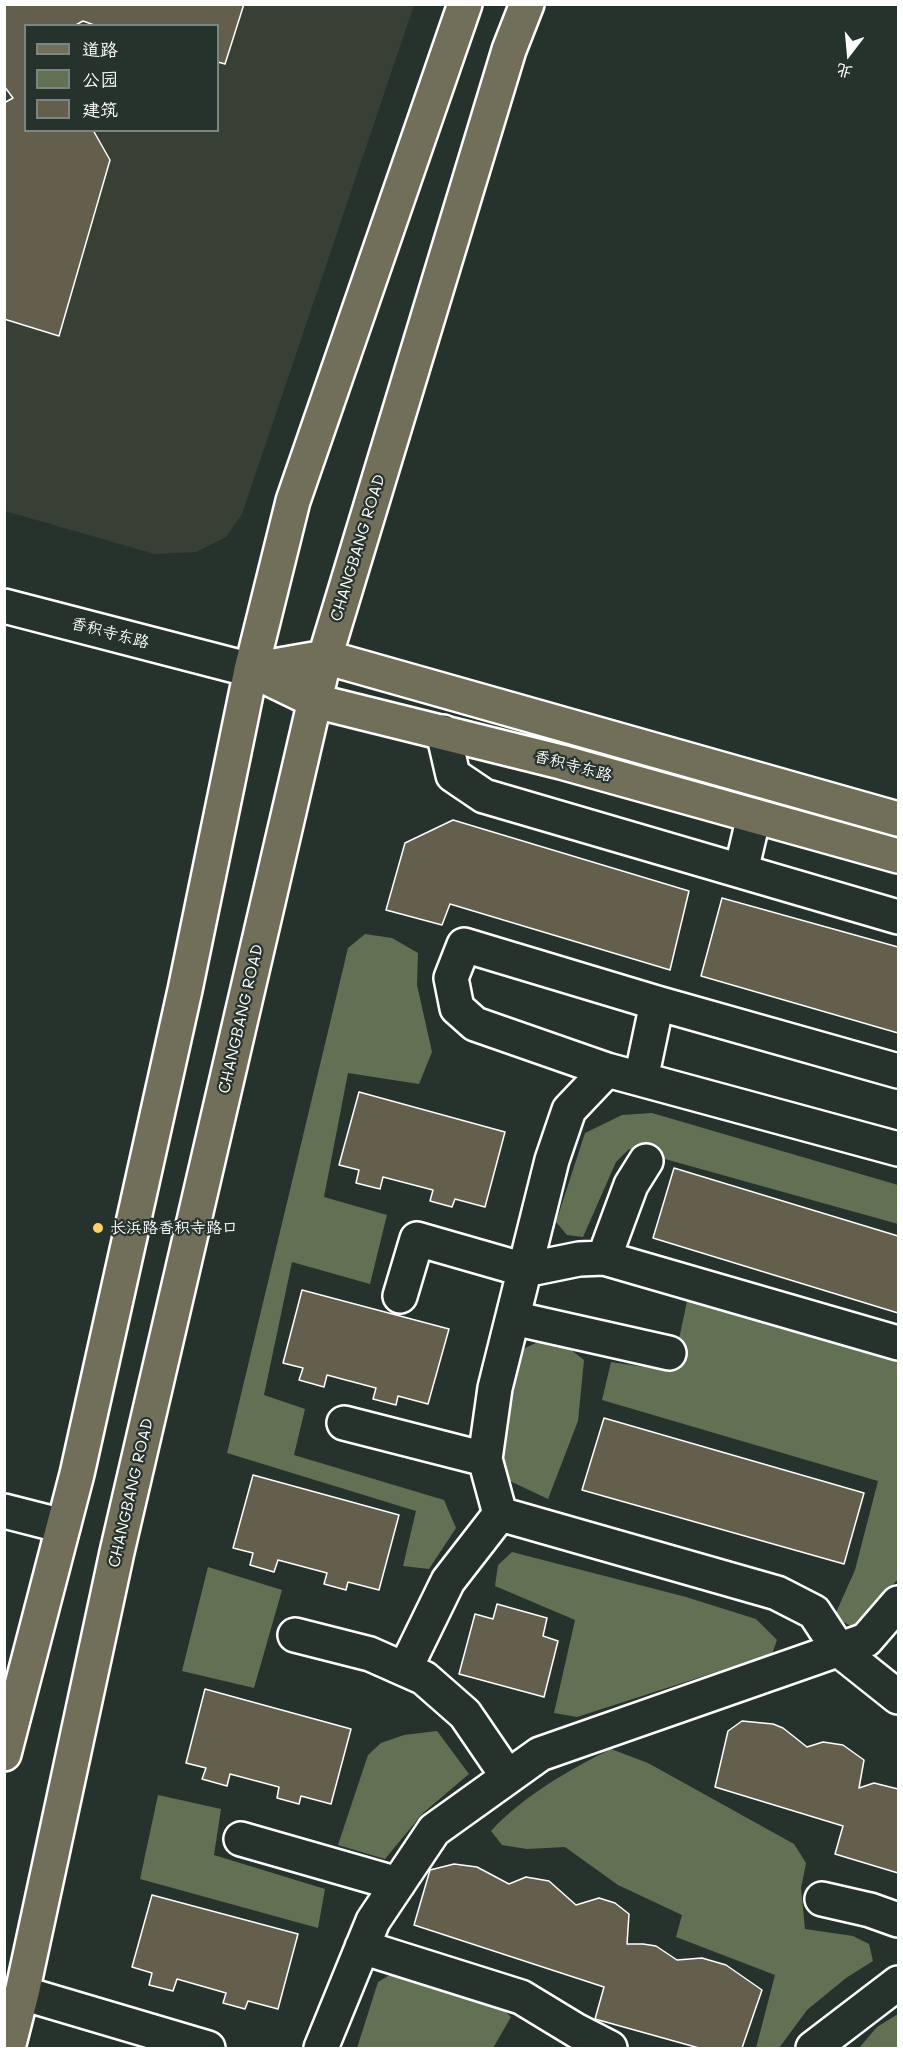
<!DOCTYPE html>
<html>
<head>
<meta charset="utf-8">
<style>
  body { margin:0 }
  #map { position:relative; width:903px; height:2053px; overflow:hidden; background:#26332d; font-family:Mali,"LXGW WenKai TC",sans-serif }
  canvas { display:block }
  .frame { position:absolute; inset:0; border:6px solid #fff; pointer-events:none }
  .legend { position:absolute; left:24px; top:24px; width:195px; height:108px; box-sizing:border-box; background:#26332d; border:2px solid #7d8581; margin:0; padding:8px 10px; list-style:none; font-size:18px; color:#fff }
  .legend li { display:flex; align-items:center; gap:12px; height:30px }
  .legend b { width:30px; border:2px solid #7d8581 }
  .north { position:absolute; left:819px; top:24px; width:60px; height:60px; -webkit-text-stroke:4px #26332d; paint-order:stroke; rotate:196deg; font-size:16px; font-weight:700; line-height:24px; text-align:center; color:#fff }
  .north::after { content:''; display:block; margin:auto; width:21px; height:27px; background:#fff; clip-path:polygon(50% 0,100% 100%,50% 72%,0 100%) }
</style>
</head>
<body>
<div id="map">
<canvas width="903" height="2053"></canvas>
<div class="frame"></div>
<ul class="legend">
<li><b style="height:8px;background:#716e59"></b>道路</li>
<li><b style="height:16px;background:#627153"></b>公园</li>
<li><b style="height:16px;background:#635f4c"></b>建筑</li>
</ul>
<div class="north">北</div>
</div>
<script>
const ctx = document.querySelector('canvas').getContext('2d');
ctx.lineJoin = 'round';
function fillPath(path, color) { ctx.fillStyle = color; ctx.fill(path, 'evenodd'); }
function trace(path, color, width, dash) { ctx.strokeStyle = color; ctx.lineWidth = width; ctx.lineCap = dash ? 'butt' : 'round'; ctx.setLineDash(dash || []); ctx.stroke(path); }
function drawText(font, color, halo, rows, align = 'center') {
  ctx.font = font + ' Mali,"LXGW WenKai TC",sans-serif'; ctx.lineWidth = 4.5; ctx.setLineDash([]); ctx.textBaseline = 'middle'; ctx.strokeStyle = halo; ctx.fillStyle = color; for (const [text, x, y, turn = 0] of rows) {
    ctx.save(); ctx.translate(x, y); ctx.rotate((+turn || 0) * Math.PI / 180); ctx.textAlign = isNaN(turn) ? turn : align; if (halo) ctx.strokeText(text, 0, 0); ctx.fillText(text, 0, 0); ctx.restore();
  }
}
const built = new Path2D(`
  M4 5H414L242 514 226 537 196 552 155 554 5 511ZM26 26H218V130H26Z`);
const green = new Path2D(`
  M365 934 392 938 418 953 417 985 432 1052 419 1084 348 1073 324 1197 387 1215 370 1284 292 1262 264 1395 305 1409 294 1455 444 1500 456 1528 429 1569 403 1566 416 1511 227 1453 348 948Z
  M652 1113 898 1185V1224L629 1149 616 1162 583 1237 567 1235 556 1222 585 1133 622 1115Z
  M688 1297 898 1359V1579L855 1628 834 1617 855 1570 878 1481 602 1400 611 1362 672 1371Z
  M540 1341 570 1349 584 1360 578 1421 548 1499 510 1481 502 1457 514 1379 521 1350Z
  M512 1552 686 1597 756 1619 777 1640 772 1654 577 1717 554 1713 575 1620 495 1586 498 1565Z
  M208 1567 282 1590 254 1688 182 1671Z
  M437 1731 469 1774 423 1813 385 1859 338 1845 368 1755 381 1743 404 1735Z
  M611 1749 648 1763 794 1844 806 1863 801 1888 805 1929 853 1936 869 1944 873 1961 846 1978 807 2010 779 2048H756L775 1975 676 1937 682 1915 618 1885 565 1847 527 1849 502 1845 491 1831C523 1796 569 1770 611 1749Z
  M158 1795 221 1809 214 1855 325 1889 318 1928 140 1879Z
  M393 1973 499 2005 511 2017 493 2048H357L378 1982Z
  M898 2014V2048H859L877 2027Z`);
const building = new Path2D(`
  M244 4 225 64 218 62V26H97L83 21 74 26H26V130H93L110 160 59 336 4 319V103L13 98 4 86V5Z
  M453 820 689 891 670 970 450 904 442 925 386 910 405 843Z
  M722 898 898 947V1033L701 976Z
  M359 1092 505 1132 485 1207 455 1199 452 1207 430 1201 433 1190 383 1177 380 1189 356 1183 359 1170 339 1165Z
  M674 1168 898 1236V1313L653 1238Z
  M302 1290 449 1329 428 1404 398 1396 396 1405 373 1399 376 1388 327 1375 324 1387 299 1380 303 1368 283 1363Z
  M604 1418 864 1493 844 1564 582 1490Z
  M253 1475 399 1515 379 1590 348 1582 346 1590 324 1584 327 1573 278 1560 274 1572 250 1565 253 1553 233 1548Z
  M497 1604 547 1618 543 1636 558 1641 544 1697 459 1674 475 1614 493 1619Z
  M205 1689 351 1729 331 1804 301 1796 299 1804 277 1798 279 1787 230 1774 227 1786 202 1779 206 1768 186 1763Z
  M742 1721 773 1724 783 1728 807 1747 823 1742 843 1745 864 1760 859 1788 874 1783 898 1789V1873L835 1854 843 1826 715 1787 728 1731Z
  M454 1864 477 1867 509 1884 526 1877 549 1881 576 1905 599 1898 615 1903 629 1914 627 1944H643L656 1946 677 1960 702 1958 726 1965 762 1990 742 2048H699L595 2019 604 1987 414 1925 430 1870Z
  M152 1895 298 1934 278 2009 248 2001 245 2009 223 2003 226 1993 177 1979 173 1991 149 1985 152 1973 132 1967Z`);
const minor = new Path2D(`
  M4 606 251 670
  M443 732 453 775 484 796 898 917
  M741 871 754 816
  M607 1070 475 1024 457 1008 451 978 464 945 657 1003 898 1071
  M641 1079 657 1003
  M604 1258 631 1185 646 1161
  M400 1296 417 1239 525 1270 579 1259 604 1258 898 1343
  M513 1318 669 1353
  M344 1423 485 1459
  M4 1511 63 1526
  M500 1514 777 1593 814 1612 839 1650 898 1697
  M295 1635 370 1654 424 1678 465 1714 508 1777
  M405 1669 448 1581 500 1514 485 1459 495 1388 552 1160 569 1110 607 1070 898 1149
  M241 1839 398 1884
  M822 1899 870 1910 898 1920
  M362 1947 521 1997 577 2031 610 2048
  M22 1993 208 2048
  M321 2048 373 1921 434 1830 540 1754 866 1640 898 1603
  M813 2048 898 1983`);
const major = new Path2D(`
  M251 670 315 701 561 762 898 856
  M251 670 325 657 898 819
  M4 1754 77 1474 185 990 251 670 293 501 465 4
  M8 2048 22 1993 117 1552 325 657 509 50 527 4`);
const markers = [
  [98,1228,6,"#ffd166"]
];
const streetNames = [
  ["CHANGBANG ROAD",358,548,-73],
  ["香积寺东路",110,633,15],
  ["香积寺东路",573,766,15],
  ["CHANGBANG ROAD",241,1019,-77],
  ["CHANGBANG ROAD",131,1493,-77]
];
const poiNames = [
  ["长浜路香积寺路口",110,1228]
];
fillPath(built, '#384036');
fillPath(green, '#627153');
fillPath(building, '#635f4c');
trace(building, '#fff', 1.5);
trace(minor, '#fff', 38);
trace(major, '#fff', 38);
trace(minor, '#26332d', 33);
trace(major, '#716e59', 33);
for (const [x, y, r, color] of markers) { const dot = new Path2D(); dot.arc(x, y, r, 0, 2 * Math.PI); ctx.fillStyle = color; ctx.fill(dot); trace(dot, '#26332d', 2); }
drawText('16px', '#fff', '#26332d', streetNames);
drawText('16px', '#fff', '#26332d', poiNames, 'left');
</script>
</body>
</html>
